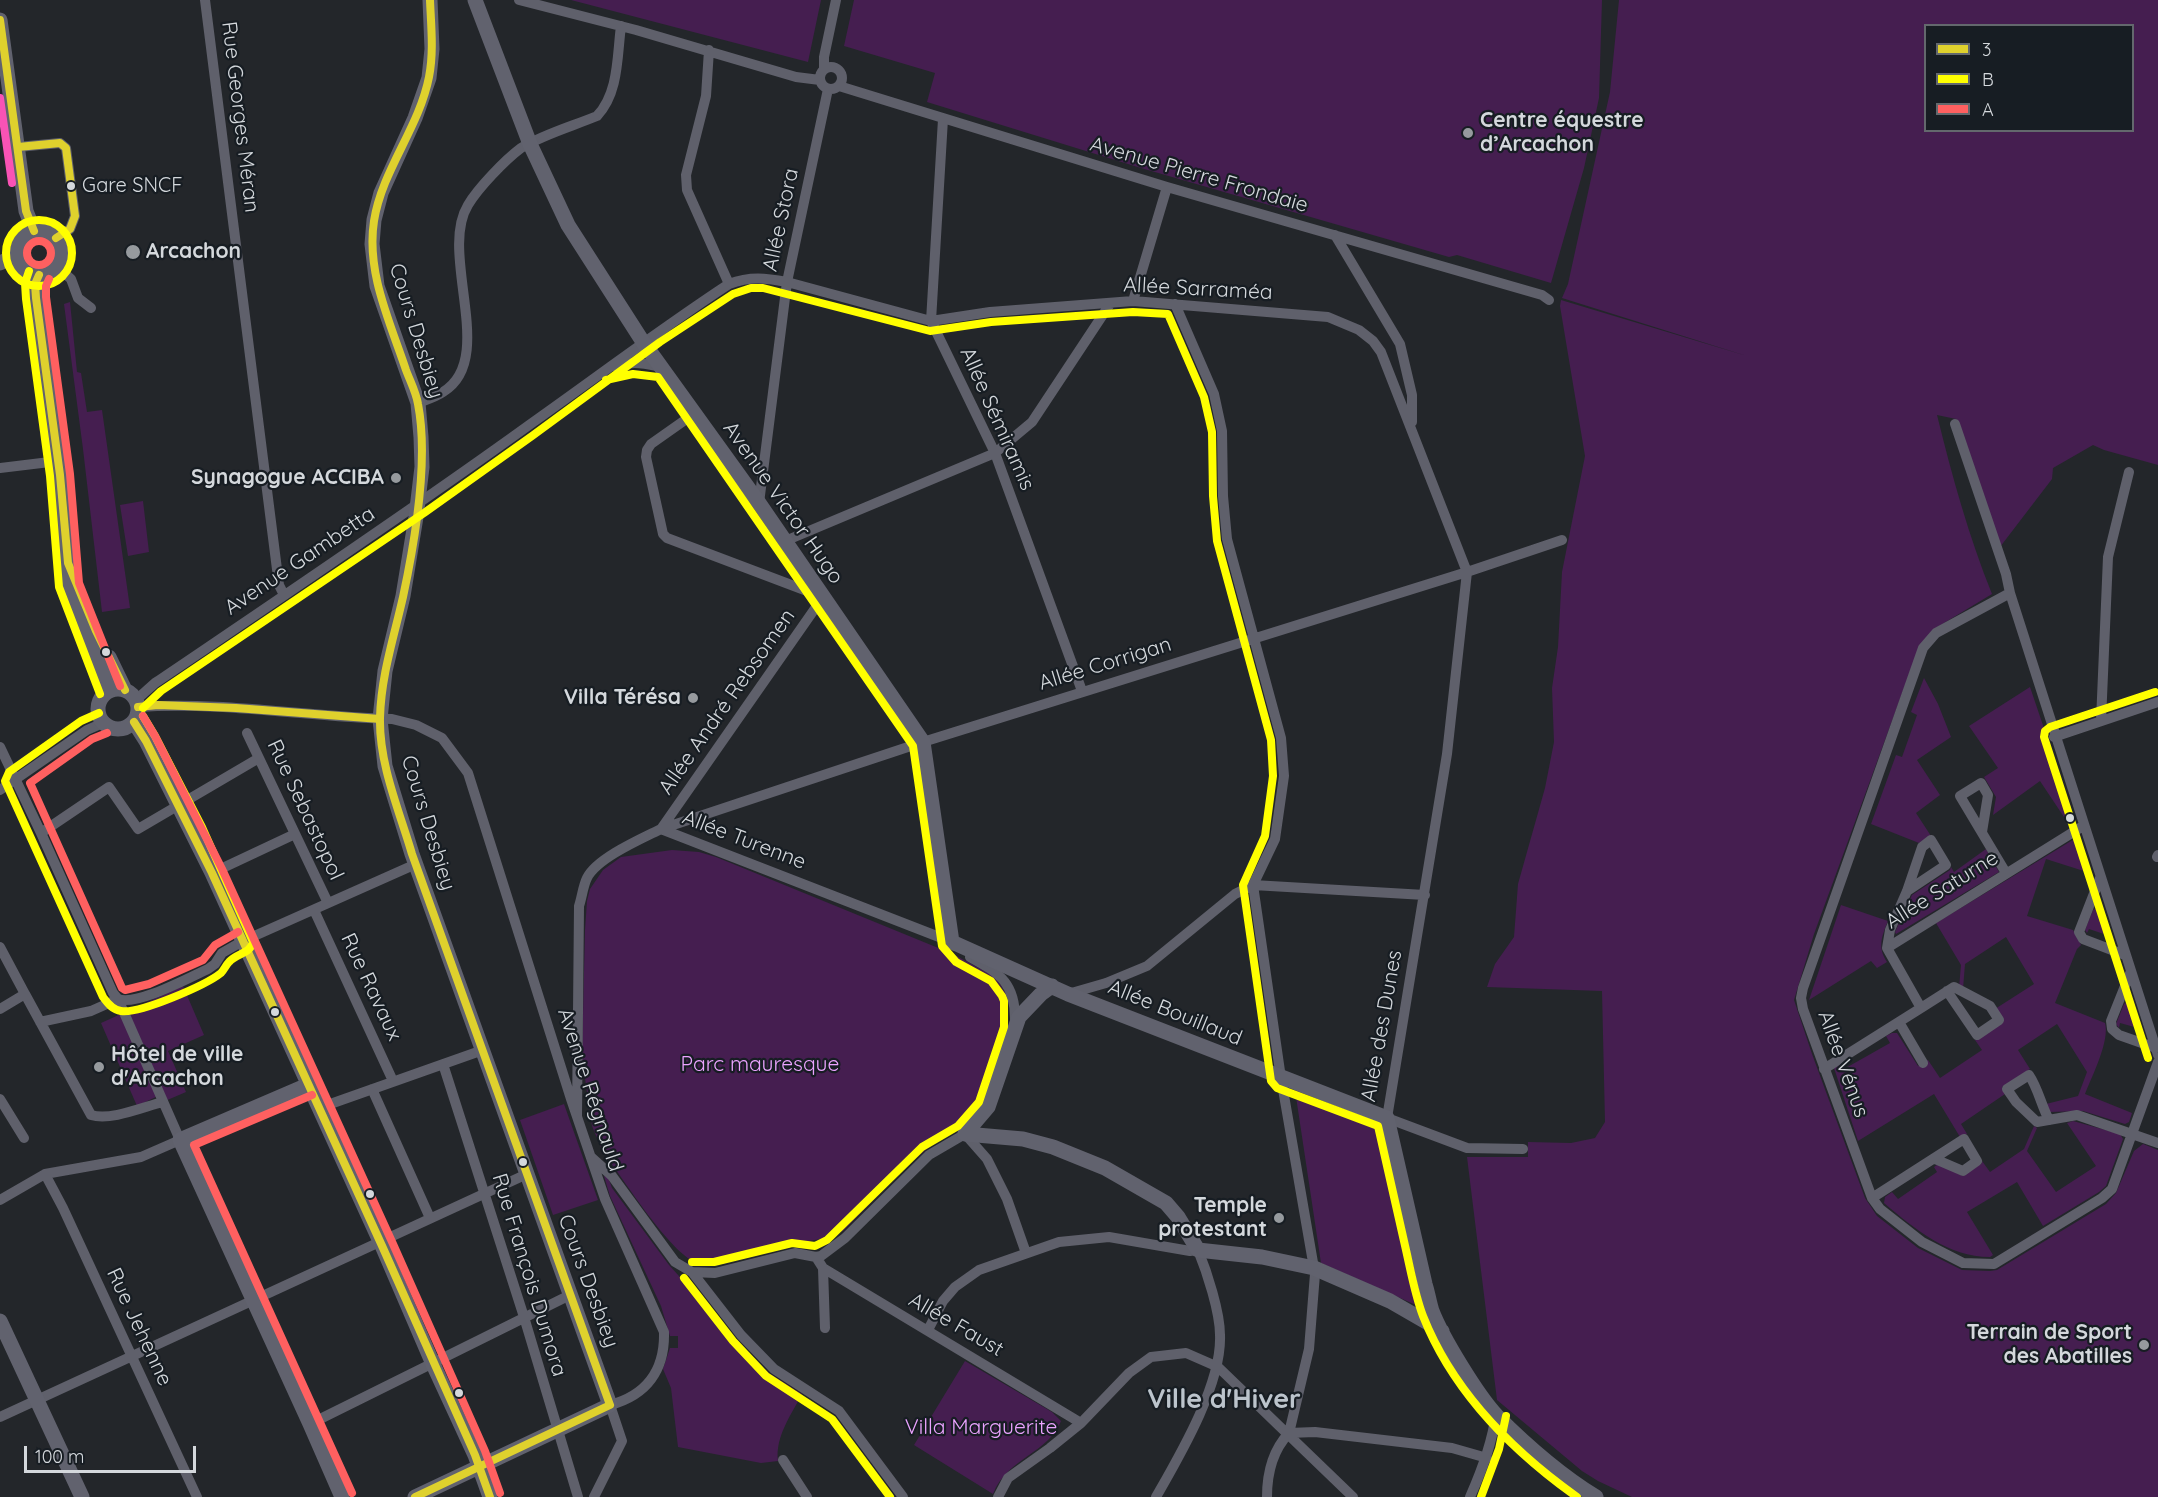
<!DOCTYPE html>
<html>
<head>
<meta charset="utf-8">
<style>
  body { margin:0 }
  #map { position:relative; width:2158px; height:1497px; overflow:hidden; background:#23262a; font-family:Quicksand,sans-serif }
  canvas { display:block }
  .legend { position:absolute; left:1924px; top:24px; width:210px; height:108px; box-sizing:border-box; background:#171d23; border:2px solid #63686d; margin:0; padding:8px 10px; list-style:none; font-size:18px; color:#d4d8dc }
  .legend li { display:flex; align-items:center; gap:12px; height:30px }
  .legend b { width:30px; border:2px solid #63686d }
  .scale { position:absolute; left:24px; top:1446px; width:172px; height:27px; box-sizing:border-box; border:3px solid #d4d8dc; border-top:0; padding-left:8px; font-size:18px; line-height:21px; white-space:nowrap; color:#d4d8dc; -webkit-text-stroke:4px #171d23; paint-order:stroke }
</style>
</head>
<body>
<div id="map">
<canvas width="2158" height="1497"></canvas>
<ul class="legend">
<li><b style="height:8px;background:#dfd12d"></b>3</li>
<li><b style="height:8px;background:#ff0"></b>B</li>
<li><b style="height:8px;background:#ff6060"></b>A</li>
</ul>
<div class="scale">100 m</div>
</div>
<script>
const ctx = document.querySelector('canvas').getContext('2d');
ctx.lineJoin = 'round';
function fillPath(path, color) { ctx.fillStyle = color; ctx.fill(path, 'evenodd'); }
function trace(path, color, width, dash) { ctx.strokeStyle = color; ctx.lineWidth = width; ctx.lineCap = dash ? 'butt' : 'round'; ctx.setLineDash(dash || []); ctx.stroke(path); }
function drawText(font, color, halo, rows, align = 'center') {
  ctx.font = font + ' Quicksand,sans-serif'; ctx.lineWidth = 4.5; ctx.setLineDash([]); ctx.textBaseline = 'middle'; ctx.strokeStyle = halo; ctx.fillStyle = color; for (const [text, x, y, turn = 0] of rows) {
    ctx.save(); ctx.translate(x, y); ctx.rotate((+turn || 0) * Math.PI / 180); ctx.textAlign = isNaN(turn) ? turn : align; if (halo) ctx.strokeText(text, 0, 0); ctx.fillText(text, 0, 0); ctx.restore();
  }
}
const green = new Path2D(`
  M571 0H821L808 62Z
  M854 0H1602L1599 98 1584 168 1551 283 1457 255 1449 257 1141 168 927 102 935 73 844 46Z
  M1619 0H2158V465L2104 450 2093 445 2053 468 2052 479 2000 547 1956 419 1937 415C1952 476 1969 537 1992 594L1934 629 1915 658 1814 934 1794 1000 1812 1054 1865 1198 1877 1216 1918 1248 1962 1270 1990 1271 1997 1270 2106 1204 2116 1193 2134 1151 2143 1144 2158 1150V1497H1632L1598 1481 1582 1471 1497 1400 1467 1157H1528V1142L1571 1143 1595 1138 1605 1122 1602 991 1487 987 1495 964 1514 937 1518 884 1545 788 1554 742 1552 688 1558 647 1562 572 1585 456 1560 306 1561 300 1747 356 1562 298 1568 284 1610 92ZM1926 26H2132V130H1926Z
  M70 302 77 372 81 373 87 412 102 410 130 608 102 612 83 449 64 304Z
  M143 501 149 552 128 556 120 505Z
  M1924 678 1938 704 1951 737 1917 760 1940 795 1916 813 1931 836 1919 843 1871 824 1896 755 1902 757 1917 715 1911 712Z
  M2030 687 2075 820 2064 817 2040 781 1993 815 1996 797 1984 777 1998 768 1969 726Z
  M2076 838 2080 842 2090 873 2046 859 2027 916 2073 930 2081 945 2077 949 2055 1003 2105 1023C2110 1041 2092 1076 2085 1094L2132 1113 2129 1122 2125 1124 2083 1111 2049 1112 2046 1104 2078 1096 2087 1072 2057 1024 2018 1050 2030 1069 2002 1087 2005 1094 1961 1124 1967 1134 1960 1137 1934 1094 1858 1141 1834 1068 1841 1064 1844 1069 1890 1043 1886 1036 1892 1033H1897L1918 1066 1928 1060 1940 1078 1982 1050 1975 1040 2003 1022 1995 1009 2034 984 2006 937 1965 964 1963 989 1959 988 1961 965 1936 923Z
  M1986 849 1999 872 1896 934 1895 932 1912 895 1950 870 1951 867 1954 872Z
  M672 850 699 852 716 857 953 954 995 977 1007 995 1008 1028 985 1095 980 1104 908 1165 843 1231 826 1238 787 1245 716 1263C709 1263 700 1264 693 1261 667 1248 621 1176 602 1150L592 1126 582 1058 585 930 587 901 590 889 603 870 621 857Z
  M1841 905 1888 921C1882 936 1877 947 1887 962L1877 968 1871 961 1809 1000Z
  M2097 908 2103 912 2110 935 2105 940 2107 935 2089 929 2087 933 2085 930 2093 910Z
  M183 986 204 1035 168 1051 186 1092 165 1101 162 1094 137 1106 101 1023Z
  M2129 1001 2133 1004 2142 1027V1031L2138 1034V1028L2120 1023 2119 1028 2116 1024 2124 1004Z
  M1295 1090 1380 1130 1425 1309 1321 1263Z
  M564 1104 598 1200 553 1215 520 1120Z
  M2073 1121 2120 1134 2123 1139 2106 1186 2099 1192 2043 1226 2017 1182 1967 1212 1993 1255 1990 1257C1948 1257 1915 1229 1884 1203L1885 1197 1892 1192 1898 1199 1937 1172 1934 1167 1938 1164 1963 1176 1982 1163V1161L1990 1172 2024 1149 2034 1126 2037 1128 2027 1151 2056 1192 2096 1166 2067 1123Z
  M604 1176 608 1177 612 1188 669 1265 753 1358 769 1373 802 1394C791 1415 775 1437 778 1461L761 1463 678 1447 671 1388 663 1369 670 1348H678V1336H670L661 1306 610 1196Z
  M965 1361 1052 1412 1061 1421C1049 1453 1007 1458 993 1494L914 1445Z`);
const street = new Path2D(`
  M205 0 279 585 284 595
  M519 0 636 30 796 77 820 80
  M709 50 706 96 686 175 687 190 729 284
  M820 78a11 11 0 1 1 22 0a11 11 0 1 1-22 0Z
  M824 69V57L836 0
  M839 86 1167 187 1542 295 1549 300
  M943 119 931 321 995 453 1082 691
  M18 147 60 143 66 148 75 216 70 229 56 238
  M1335 235 1400 344 1412 395V422
  M56 266 71 279 78 298 91 308
  M1133 301 1167 187
  M615 366C632 361 646 363 664 368
  M418 403C426 400 436 397 443 392 498 359 438 254 468 205 478 188 505 160 521 148 544 134 573 126 597 116 619 93 617 56 621 26
  M1955 424 2006 574 2010 593 2158 1055
  M0 468 58 461
  M759 503 787 282 828 89
  M785 541 995 453 1032 422 1110 304
  M2010 593 1936 633 1923 648 1803 988 1801 998 1803 1009 1872 1198 1880 1209 1922 1242 1963 1263 1994 1264 2102 1198 2112 1189 2158 1062
  M136 700 155 683C279 599 403 516 525 428 593 380 659 330 729 284 750 276 766 278 787 282L931 321 990 312 1133 301 1328 317 1359 330 1373 341 1381 352 1467 572 1447 754 1387 1118 1467 1148 1523 1149
  M138 707C223 701 308 717 392 719L416 725 442 738 468 773 571 1099 605 1199 664 1332C665 1370 647 1395 610 1405L622 1441 594 1497
  M2101 721 2108 557 2129 472
  M247 733 328 903
  M2054 737 2158 702
  M0 747 41 833 113 993 118 999 180 1140 141 1157 45 1174 0 1200
  M0 790 87 730 103 723
  M661 829 823 597 667 538 663 534 646 457 647 450 651 444 695 413
  M661 829 952 942 955 946
  M1982 832 1988 795 1981 783 1960 796 2006 873
  M41 833 109 787 138 829 259 758
  M2157 857 2158 855
  M212 873 295 834
  M2100 878 2079 932 2083 939 2125 955
  M1253 885 1281 1078 1315 1274 1309 1349 1289 1433C1273 1450 1267 1474 1267 1497
  M1253 885 1425 895
  M314 910 393 1081
  M0 947 25 994
  M1887 948 1890 930 1907 891 1922 847 1931 840 1946 865 1907 891
  M970 957C1001 974 1016 984 1015 1022
  M2131 971 2111 1021 2112 1029 2119 1035 2156 1048
  M1068 994 1106 983 1147 966 1235 894 1253 885 1275 839 1284 776 1281 738 1227 539 1223 496 1222 431 1214 394 1175 304
  M1921 1008 1954 987 1990 1006 1999 1020 1977 1035 1947 991
  M0 1009 25 994 91 1115C111 1121 143 1107 163 1102
  M40 1022 91 1011 118 999C137 1006 188 978 208 969L215 964 222 953 243 941 416 864
  M1899 1022 1923 1063
  M443 1064 524 1317 578 1497
  M1824 1069 1921 1008 1887 948 2083 826
  M372 1089 430 1218
  M0 1099 24 1138
  M319 1108 483 1050
  M577 1116 579 906C582 897 583 886 587 878 597 858 641 839 661 829L923 742 1467 572 1562 540
  M2049 1120C2041 1105 2038 1088 2029 1075L2007 1089 2016 1102 2037 1122 2077 1115 2158 1143
  M591 1157 612 1176 675 1262 692 1272 715 1273 795 1253 816 1257 821 1256 845 1238 929 1155 965 1134 987 1159 1007 1199 1026 1253
  M45 1174 63 1208 197 1497
  M1872 1198 1964 1139 1977 1161 1963 1171 1935 1159
  M816 1257 823 1268 1081 1423
  M823 1268 825 1328
  M692 1272 741 1335 774 1369 839 1411 903 1497
  M928 1330 943 1301 955 1287 979 1270 1059 1242 1109 1237 1190 1251 1198 1250C1207 1272 1220 1312 1220 1335 1222 1384 1180 1455 1156 1497
  M0 1417 527 1174
  M310 1424 570 1295
  M1289 1433 1315 1432 1452 1448 1487 1458
  M783 1460 807 1497
  M998 1497 1008 1478 1050 1448 1081 1423 1129 1373 1151 1357 1186 1353 1218 1367 1353 1497
  M1470 1497C1482 1470 1492 1444 1496 1414`);
const secondary = new Path2D(`
  M475 0 530 144 568 225 643 342 759 503 923 742 952 942 1068 994 1387 1118 1425 1284C1428 1293 1429 1302 1432 1311 1442 1337 1478 1396 1497 1416 1525 1444 1562 1476 1596 1497
  M0 20 26 211 34 231
  M17 253a22 22 0 1 1 44 0a22 22 0 1 1-44 0Z
  M0 263 16 256
  M39 275 35 284 36 298 60 475 69 585 110 690
  M109 657 125 690
  M98 709a20 20 0 1 1 40 0a20 20 0 1 1-40 0Z
  M134 722 146 741 212 873 383 1248 433 1364 475 1455 490 1497
  M308 1085 180 1140 310 1424 342 1497
  M965 1134 1023 1139 1053 1147 1105 1168 1166 1203 1178 1217 1198 1250 1262 1257 1314 1268 1390 1301 1442 1331
  M965 1134 988 1107 1019 1017 1041 994 1052 986
  M0 1321 82 1497
  M415 1497 610 1405 412 854 385 766 380 719 385 671 403 596 416 517 422 467 421 437 418 403 377 286 372 244 374 220 381 193 415 118 429 78 432 49 430 0`);
const bus1 = new Path2D(`
  M430 0C431 25 434 52 429 77 419 128 382 170 374 221 366 272 390 322 406 370 410 381 416 392 418 404 429 460 415 541 403 597 394 637 381 676 380 718 379 764 399 810 412 854L610 1405
  M0 20 26 211 34 231
  M18 147 60 143 66 148 75 216 70 229 56 238
  M39 275 35 284 36 298 60 475 68 563 96 631 125 690
  M138 707 158 705 236 708 380 719
  M134 722 146 741 212 873 383 1248 475 1455 490 1497
  M415 1497 610 1405`);
const bus2 = new Path2D(`
  M6 253a33 33 0 1 1 66 0a33 33 0 1 1-66 0Z
  M29 271 25 283 26 299 50 476 59 587 100 694
  M606 380 633 374 658 377 913 746 942 946 956 962 991 981 1002 996 1004 1001V1027L979 1102 958 1126 922 1147 827 1240 815 1246 792 1243 714 1262H692
  M143 708 161 691 424 513 532 436 660 342 733 294 751 288H763L930 331 991 322 1133 312 1168 314 1204 397 1212 432 1213 496 1217 541 1271 740 1273 776 1265 836 1243 885 1271 1081 1277 1088 1378 1126C1387 1167 1397 1209 1406 1250 1411 1272 1415 1295 1423 1316 1453 1392 1511 1450 1577 1497
  M99 713 81 721 9 772 5 781 103 997C108 1004 113 1010 121 1011 140 1014 206 985 221 973 224 970 226 965 229 962 237 953 250 954 253 942L202 827 155 736 143 716
  M2148 1058 2044 737 2045 731 2050 727 2155 692
  M684 1278 733 1341 766 1376 832 1419 890 1497
  M1481 1497 1499 1449 1506 1416`);
const bus3 = new Path2D(`
  M27 253a12 12 0 1 1 24 0a12 12 0 1 1-24 0Z
  M49 279 46 286V297L70 474 79 583 120 686
  M143 716 155 736 222 869 393 1244 485 1451 500 1493
  M107 733 92 739 30 783 122 988 125 990 149 984 203 960 215 945 238 932
  M312 1095 194 1145 352 1493`);
const bus4 = new Path2D(`
  M0 98 12 183`);
const markers = [
  [1468,133,6,"#969a9e"],
  [71,186,5,"#d4d8dc"],
  [133,252,8,"#969a9e"],
  [396,478,6,"#969a9e"],
  [106,652,5,"#d4d8dc"],
  [693,698,6,"#969a9e"],
  [2070,818,5,"#d4d8dc"],
  [275,1012,5,"#d4d8dc"],
  [99,1067,6,"#969a9e"],
  [523,1162,5,"#d4d8dc"],
  [370,1194,5,"#d4d8dc"],
  [1279,1218,6,"#969a9e"],
  [2144,1345,6,"#969a9e"],
  [459,1393,5,"#d4d8dc"]
];
const busNames = [
  ["Gare SNCF",82,186]
];
const streetNames = [
  ["Rue Georges Méran",240,117,83],
  ["Avenue Pierre Frondaie",1199,175,16],
  ["Allée Stora",781,220,-78],
  ["Allée Sarraméa",1198,289,3],
  ["Cours Desbiey",416,331,73],
  ["Allée Sémiramis",997,419,66],
  ["Avenue Victor Hugo",783,503,55],
  ["Avenue Gambetta",300,561,-34],
  ["Allée Corrigan",1105,664,-17],
  ["Allée André Rebsomen",727,702,-55],
  ["Rue Sebastopol",305,810,65],
  ["Cours Desbiey",428,823,73],
  ["Allée Turenne",744,840,21],
  ["Allée Saturne",1942,890,-32],
  ["Rue Ravaux",371,987,65],
  ["Allée Bouillaud",1175,1013,22],
  ["Allée des Dunes",1382,1026,-80],
  ["Allée Vénus",1843,1064,70],
  ["Avenue Régnauld",590,1090,72],
  ["Rue François Dumora",529,1275,73],
  ["Cours Desbiey",588,1281,70],
  ["Allée Faust",956,1325,30],
  ["Rue Jehenne",139,1327,65]
];
const poiNames = [
  ["Centre équestre",1480,121,"left"],
  ["d’Arcachon",1480,145,"left"],
  ["Arcachon",146,252,"left"],
  ["Synagogue ACCIBA",384,478],
  ["Villa Térésa",681,698],
  ["Hôtel de ville",111,1055,"left"],
  ["d'Arcachon",111,1079,"left"],
  ["Temple",1267,1206],
  ["protestant",1267,1230],
  ["Terrain de Sport",2132,1333],
  ["des Abatilles",2132,1357]
];
const parkNames = [
  ["Parc mauresque",760,1065],
  ["Villa Marguerite",981,1428]
];
const districtNames = [
  ["Ville d'Hiver",1224,1400]
];
fillPath(green, '#451e50');
trace(street, '#5f606b', 10);
trace(secondary, '#61626e', 15);
trace(bus1, '#dfd12d', 8);
trace(bus2, '#ff0', 8);
trace(bus3, '#ff6060', 8);
trace(bus4, '#f953b5', 8);
for (const [x, y, r, color] of markers) { const dot = new Path2D(); dot.arc(x, y, r, 0, 2 * Math.PI); ctx.fillStyle = color; ctx.fill(dot); trace(dot, '#171d23', 2); }
drawText('20px', '#d4d8dc', '#171d23', busNames, 'left');
drawText('21px', '#d4d8dc', '#171d23', streetNames);
drawText('bold 21px', '#d4d8dc', '#171d23', poiNames, 'right');
drawText('21px', '#eba3ff', '#171d23', parkNames);
drawText('bold 27px', '#bcc4cc', '#171d23', districtNames);
</script>
</body>
</html>
